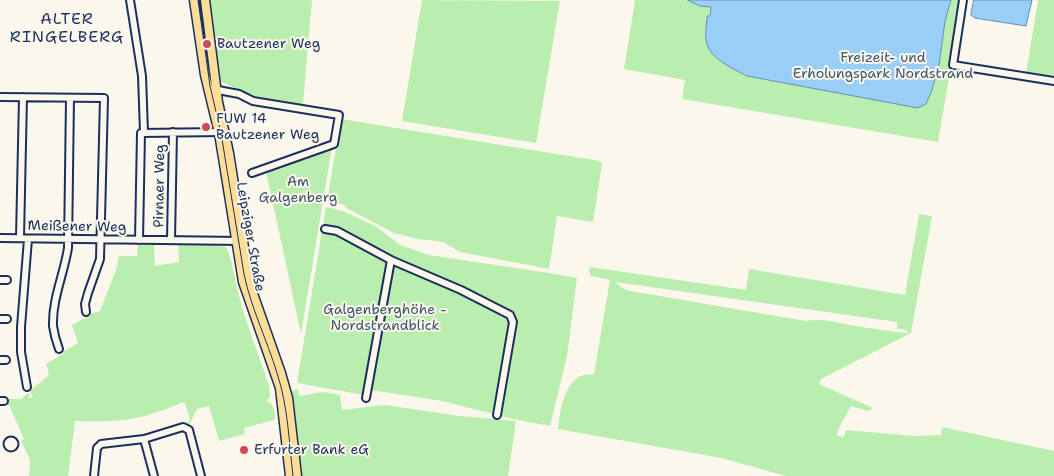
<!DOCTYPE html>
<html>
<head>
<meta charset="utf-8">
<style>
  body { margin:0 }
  canvas { display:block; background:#fbf7ec }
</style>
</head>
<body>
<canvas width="1054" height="476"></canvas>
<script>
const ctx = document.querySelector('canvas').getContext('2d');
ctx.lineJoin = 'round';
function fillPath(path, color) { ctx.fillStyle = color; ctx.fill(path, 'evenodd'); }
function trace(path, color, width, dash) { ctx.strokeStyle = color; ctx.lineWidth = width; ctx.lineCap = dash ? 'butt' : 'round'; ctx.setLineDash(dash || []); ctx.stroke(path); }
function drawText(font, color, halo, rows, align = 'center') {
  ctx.font = font + ' "Shantell Sans",sans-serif'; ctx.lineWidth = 4; ctx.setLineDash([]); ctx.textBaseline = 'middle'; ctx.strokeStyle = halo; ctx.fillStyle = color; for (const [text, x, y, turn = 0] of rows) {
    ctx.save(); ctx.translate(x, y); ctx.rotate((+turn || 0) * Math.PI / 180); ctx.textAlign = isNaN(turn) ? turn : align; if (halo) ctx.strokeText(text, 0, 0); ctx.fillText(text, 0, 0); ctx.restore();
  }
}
const green = new Path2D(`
  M208 0H312L303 104 254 96 221 82Z
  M422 0 560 1 536 143 402 121Z
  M635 0H962L938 142 682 99 685 80 624 69Z
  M1038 0H1054V77L1026 74Z
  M341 119 600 161 602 164 593 222 557 216 549 269 460 252 443 242 418 239 394 233 346 208 345 205 327 201Z
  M332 147 301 334 266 171Z
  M326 207 343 211 377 227 400 245 429 255 549 273 577 278 567 356 550 426 513 419 442 401 365 389 364 395 297 383Z
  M919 214 932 216 911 333 821 379 819 384 873 408 868 411 851 406 838 430 837 436 844 437 846 430 914 436 941 435 942 427 1054 451V476H786L721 458 558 429C560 413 563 386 579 377 583 374 589 375 594 374L610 280 591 276 589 272 590 267 746 290 749 269 905 295ZM615 282 897 322V329H904L909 333C890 332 870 328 850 325 836 322 821 318 806 321L630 291 622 288Z
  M138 244H154L155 266 179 262 178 245H212L226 247C233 261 234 277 238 292 246 324 259 355 269 386L270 397 266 402H270C274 408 277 414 274 420L244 428 245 434 219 441 209 406 197 409 188 427 186 426 190 419 185 403H181C142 420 117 423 75 421L68 476H29L30 460 21 441 24 439 9 405 6 403V399H21L28 393 30 396 28 398H33L30 391 49 375 46 364 63 354 62 352 78 343 72 325 89 316V314L100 311 116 270 119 256H137Z
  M296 389H298L299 396 323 392 340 395 342 410 385 405 460 416 516 421 508 476H301L291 392Z`);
const water = new Path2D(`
  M688 0H951L945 21 939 65 932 90 926 104 918 108 747 76C735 70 710 58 707 44 704 36 707 25 707 16H710L711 7 700 6Z
  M974 0H1032L1026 26 975 18 971 15Z`);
const minor = new Path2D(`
  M130 0 142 76 144 132
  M963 0 953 65 1054 81
  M212 91 218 90 239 94 253 101 339 115 334 144 252 173
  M0 97 104 98 100 259 88 293 85 304 86 312
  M325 229 337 231 391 260 461 290 510 315 513 322 497 415
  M0 238 241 241
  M20 238 23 97
  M139 240 141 133 223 132
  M171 240 173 132
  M0 280H7
  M0 319H7
  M59 349C56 341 54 333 53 326 52 299 64 274 68 248L70 98
  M0 360H6
  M27 387 21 352V327L28 239
  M366 398 391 260
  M0 401H4
  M144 439 154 476
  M7.5 444a3.5 3.5 0 1 1 7 0a3.5 3.5 0 1 1-7 0Z
  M94 476 97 448 101 444 144 439 183 427 189 430 201 476`);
const major = new Path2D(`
  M194 0 205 75 219 133 243 282 280 388 290 476
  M205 0 218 102 229 153 250 285 281 373 288 398 297 476`);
const tram = new Path2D(`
  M198 0 210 86 221 133 244 274C251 308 267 340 277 373 288 406 289 442 293 476`);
const markers = [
  [207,44,5,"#d1495b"],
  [206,127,5,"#d1495b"],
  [244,450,5,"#d1495b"]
];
const poiNames = [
  ["Bautzener Weg",217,44],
  ["FUW 14",216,119],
  ["Bautzener Weg",216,135],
  ["Erfurter Bank eG",254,450]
];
const parkNames = [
  ["Freizeit- und",883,58],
  ["Erholungspark Nordstrand",883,74],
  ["Am",298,182],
  ["Galgenberg",298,198],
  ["Galgenberghöhe -",385,310],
  ["Nordstrandblick",385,326]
];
const streetNames = [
  ["Pirnaer Weg",160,186,-89],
  ["Meißener Weg",77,227,1],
  ["Leipziger Straße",250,237,80]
];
const quarterNames = [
  ["ALTER",67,20],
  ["RINGELBERG",67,38]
];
fillPath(green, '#baeeaf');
fillPath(water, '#99cef7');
trace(water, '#678eba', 1);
trace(minor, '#1b2f5e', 10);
trace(major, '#1b2f5e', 11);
trace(minor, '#fbf7ec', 6);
trace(major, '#fedd96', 8);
trace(tram, '#1b2f5e', 1);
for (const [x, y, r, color] of markers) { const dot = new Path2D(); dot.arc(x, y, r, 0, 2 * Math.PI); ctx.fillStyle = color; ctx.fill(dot); trace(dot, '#fbf7ec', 2); }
drawText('14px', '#1b2f5e', '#fbf7ec', poiNames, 'left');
drawText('14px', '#3b556e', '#fbf7ec', parkNames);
drawText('14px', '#1b2f5e', '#fbf7ec', streetNames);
ctx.letterSpacing = '1px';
drawText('16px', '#1b2f5e', '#fbf7ec', quarterNames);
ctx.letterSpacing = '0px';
</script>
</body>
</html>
